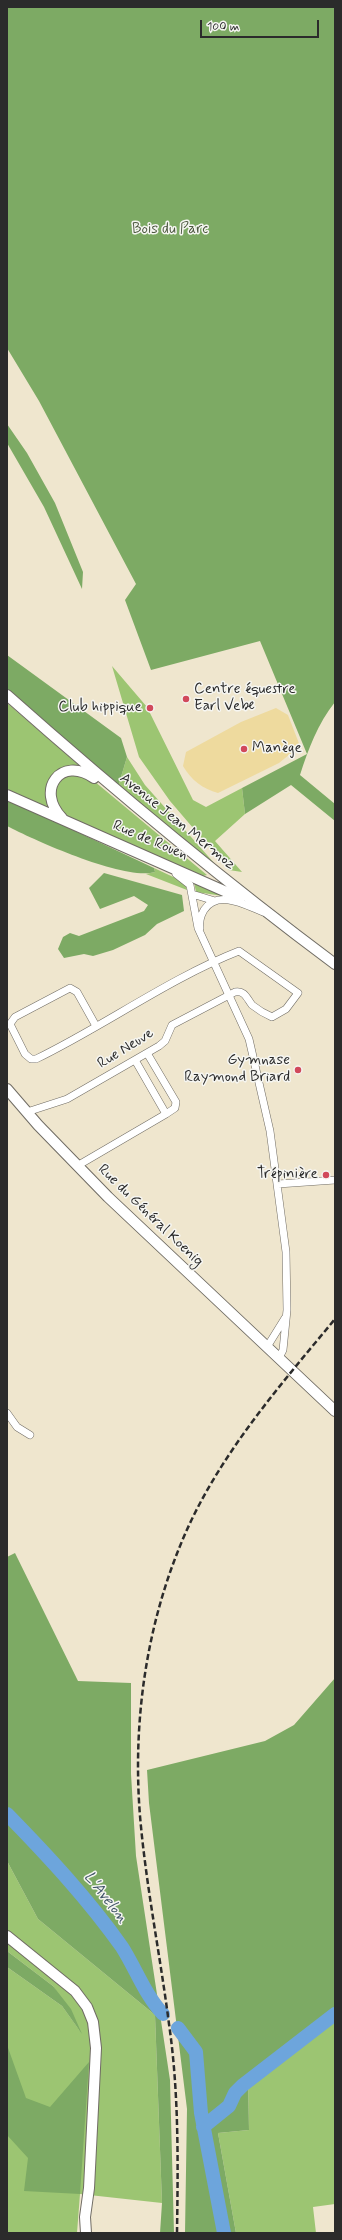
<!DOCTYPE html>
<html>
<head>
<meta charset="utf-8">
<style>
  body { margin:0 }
  #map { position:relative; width:342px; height:2240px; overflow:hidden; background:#efe6ce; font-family:Mynerve,sans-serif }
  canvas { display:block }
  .frame { position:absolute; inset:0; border:8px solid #2b2b2b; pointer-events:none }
  .scale { position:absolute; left:200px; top:20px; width:119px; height:18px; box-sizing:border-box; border:2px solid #2b2b2b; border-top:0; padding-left:5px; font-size:12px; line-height:14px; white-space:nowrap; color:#2b2b2b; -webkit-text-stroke:3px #f6f6f2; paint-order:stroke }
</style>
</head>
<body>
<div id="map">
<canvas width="342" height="2240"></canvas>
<div class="frame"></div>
<div class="scale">100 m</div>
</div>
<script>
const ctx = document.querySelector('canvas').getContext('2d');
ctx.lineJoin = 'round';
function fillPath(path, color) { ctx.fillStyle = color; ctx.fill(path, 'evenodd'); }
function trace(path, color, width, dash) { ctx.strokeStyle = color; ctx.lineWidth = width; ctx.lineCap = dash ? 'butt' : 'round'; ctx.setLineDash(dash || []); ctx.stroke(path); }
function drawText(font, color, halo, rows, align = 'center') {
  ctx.font = font + ' Mynerve,sans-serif'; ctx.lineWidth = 3; ctx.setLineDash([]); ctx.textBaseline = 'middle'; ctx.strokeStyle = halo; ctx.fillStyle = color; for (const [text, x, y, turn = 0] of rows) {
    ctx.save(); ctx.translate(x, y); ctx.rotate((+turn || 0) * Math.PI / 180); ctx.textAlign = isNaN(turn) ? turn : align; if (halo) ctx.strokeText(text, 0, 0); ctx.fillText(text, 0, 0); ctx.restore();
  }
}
const green = new Path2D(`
  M112 666 147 707 193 800 206 807 242 788 245 814 215 841 242 872 229 870 170 801 139 757Z
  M7 703 80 766 68 767 58 771 50 809 7 789Z
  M127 757 145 785 215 864 208 863 118 787Z
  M73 773 94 781 207 875 203 876 66 816C51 798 50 784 73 773Z
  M154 868 184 882 187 890 146 874 155 872Z
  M194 882 223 896 196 892Z
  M7 1861 38 1919 155 2015 162 2203 80 2194 77 2233H7V1967L62 2006 80 2031 53 1986 7 1951Z
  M335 2009V2204L313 2207 316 2233H236L218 2133 249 2130 248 2077 327 2013Z`);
const forest = new Path2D(`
  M7 7H335V702C318 723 308 750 300 775L335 804V821L291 785 245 814 242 788 307 754 260 641 151 670 125 600 136 584 39 401 7 348Z
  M7 424 27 453 55 503 83 572 82 589 44 507 7 443Z
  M7 655 121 738 127 757 118 787 7 689Z
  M7 799 154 868 155 872C125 881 36 841 7 826Z
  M104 873 182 895 184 911 157 924 145 935 113 950 93 956 84 954 64 958 58 949 63 937 70 933 79 936 144 911 148 905 134 896 100 909 89 888Z
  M15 1553 78 1681 131 1683V1774L136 1856 170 2080 174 2233H160L162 2203 155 2015 38 1919 7 1861V1557Z
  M335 1678V2009L327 2013 248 2077 249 2130 218 2133 236 2233H185L187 2109 149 1803 147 1770 265 1741 294 1725Z
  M7 1951 53 1986 71 2009 82 2034 62 2006 7 1967Z
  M7 2045 26 2098 50 2107 89 2062 80 2194 24 2191 28 2158 7 2135Z`);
const sand = new Path2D(`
  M276 708 288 715 300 746 279 763 218 793C203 789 191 780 183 766L186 752 241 722Z`);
const river = new Path2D(`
  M7 1814C48 1856 88 1899 122 1947 136 1969 145 1995 163 2014
  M178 2028 196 2052 201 2113 224 2233
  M203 2127 229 2106 235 2093 243 2085 335 2014`);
const street = new Path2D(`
  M176 874 190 885 198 928 249 1039 270 1131 286 1252 287 1310 283 1350 279 1358
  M192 894 215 901
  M200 928C199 921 201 915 204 910 218 889 245 905 263 912
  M135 1060 166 1114 175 1108 176 1102 147 1053
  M27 1112 67 1099 159 1046 165 1041 172 1025 235 992C245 990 247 999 252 1005 257 1009 265 1014 272 1017L286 1009 298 993 239 951C170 978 104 1026 36 1059H31L25 1054 10 1024 15 1017 70 988 77 992 96 1026
  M77 1166 166 1114
  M278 1184 335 1180
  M267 1347 285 1318
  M7 1413 17 1427 30 1435`);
const secondary = new Path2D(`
  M7 695C113 789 221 879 335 964
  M7 795 240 898
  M62 818C35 790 61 755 94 778
  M7 1089 38 1125 108 1197 335 1411
  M7 1936 75 1991 87 2007 93 2022 96 2048 89 2188 85 2217 86 2233`);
const rail = new Path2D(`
  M177 2233C178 2163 179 2093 169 2024 160 1954 146 1886 140 1816 132 1716 148 1612 191 1521 227 1446 282 1383 335 1319`);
const markers = [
  [186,699,4,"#d1495b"],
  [150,708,4,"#d1495b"],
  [244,749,4,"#d1495b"],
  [298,1070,4,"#d1495b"],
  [326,1175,4,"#d1495b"]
];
const parkNames = [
  ["Bois du Parc",170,230]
];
const poiNames = [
  ["Centre équestre",194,690,"left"],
  ["Earl Vebe",194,707,"left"],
  ["Club hippique",142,708],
  ["Manège",252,749,"left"],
  ["Gymnase",290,1061],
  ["Raymond Briard",290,1078],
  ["Trépinière",318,1175]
];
const streetNames = [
  ["Avenue Jean Mermoz",177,822,39],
  ["Rue de Rouen",150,841,23],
  ["Rue Neuve",126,1049,-32],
  ["Rue du Général Koenig",150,1216,44]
];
const waterNames = [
  ["L'Avelon",105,1898,52]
];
fillPath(green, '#9cc572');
fillPath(forest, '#7daa64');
fillPath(sand, '#eeda9e');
trace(river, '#6da5dc', 14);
trace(street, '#706c64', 8);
trace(secondary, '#706c64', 12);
trace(street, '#fff', 7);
trace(secondary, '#fff', 10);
trace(rail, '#2b2b2b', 2.5, [6, 3]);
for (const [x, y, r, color] of markers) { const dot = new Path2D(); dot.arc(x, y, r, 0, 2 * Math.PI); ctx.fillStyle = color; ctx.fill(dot); trace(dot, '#f6f6f2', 1.5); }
drawText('15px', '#4d5940', '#f6f6f2', parkNames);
drawText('15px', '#2b2b2b', '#f6f6f2', poiNames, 'right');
drawText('15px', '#2b2b2b', '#f6f6f2', streetNames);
drawText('italic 16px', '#425669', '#f6f6f2', waterNames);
</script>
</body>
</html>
